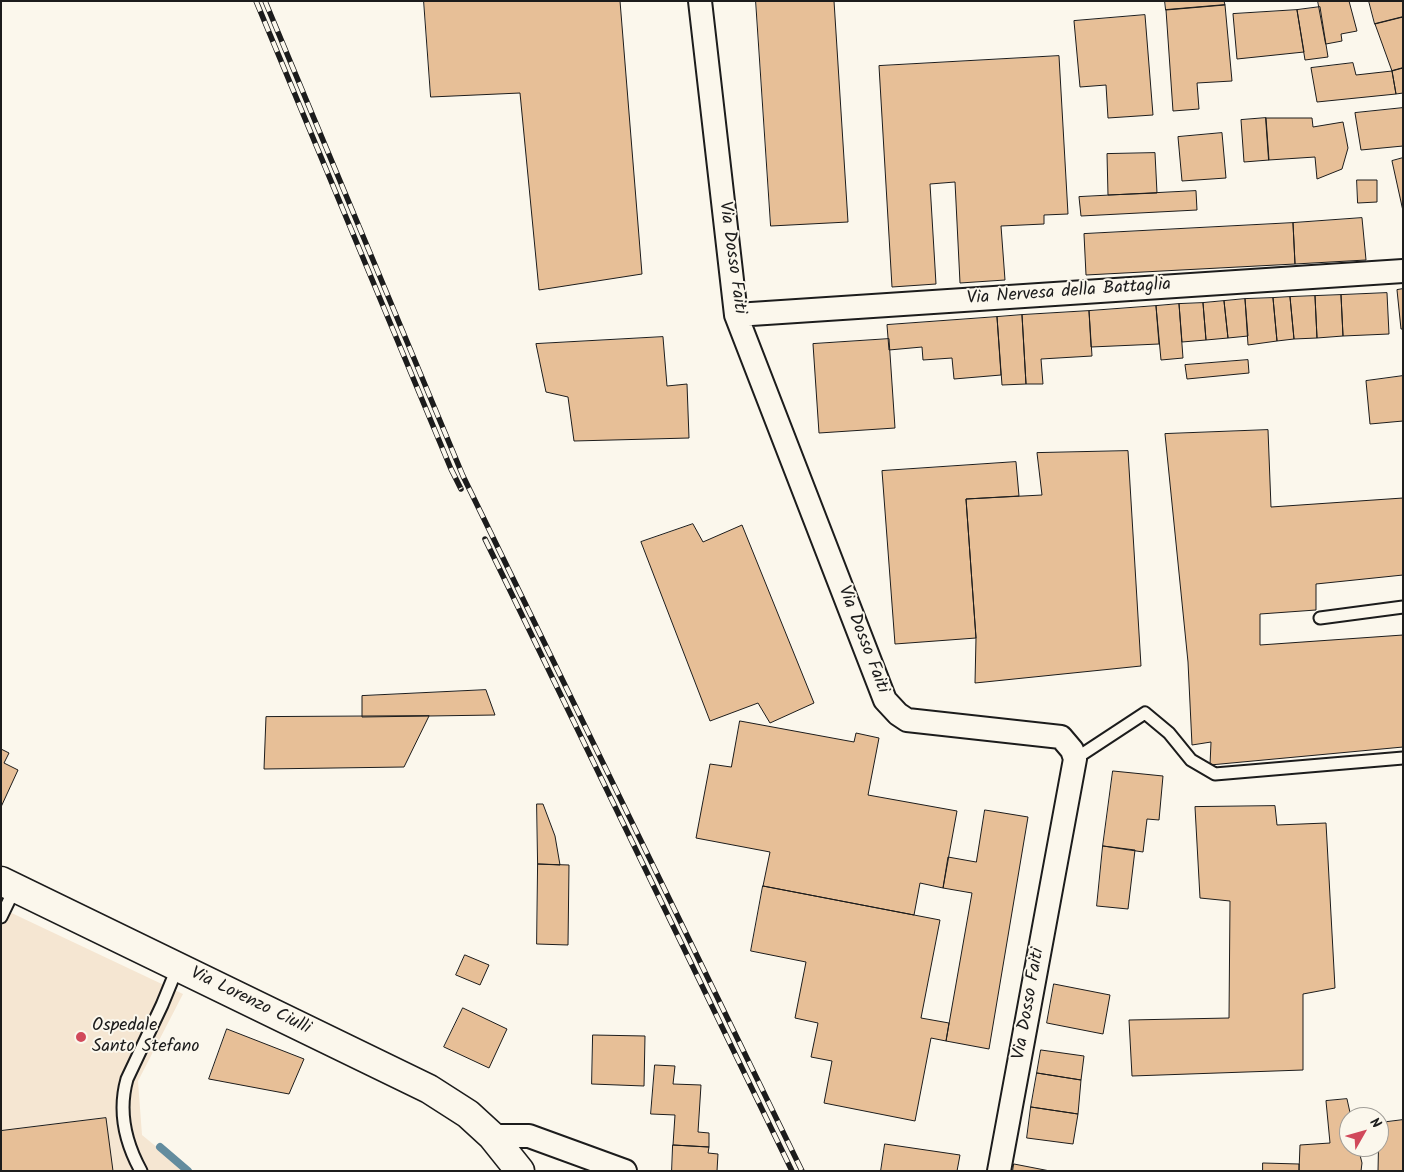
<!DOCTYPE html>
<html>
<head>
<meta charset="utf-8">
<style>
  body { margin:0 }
  #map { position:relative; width:1404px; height:1172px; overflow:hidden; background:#fbf7ec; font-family:Kalam,sans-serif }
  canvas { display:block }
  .frame { position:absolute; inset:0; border:2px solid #1c1c1c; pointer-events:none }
  .north { position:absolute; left:1339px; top:1107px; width:50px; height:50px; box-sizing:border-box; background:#fbf7ec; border:1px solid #a29f99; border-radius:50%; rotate:52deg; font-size:14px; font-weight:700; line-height:20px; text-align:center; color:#1c1c1c }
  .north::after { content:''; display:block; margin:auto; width:18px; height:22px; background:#d1495b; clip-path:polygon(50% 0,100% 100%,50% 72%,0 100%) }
</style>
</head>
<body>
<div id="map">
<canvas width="1404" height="1172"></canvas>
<div class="frame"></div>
<div class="north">N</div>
</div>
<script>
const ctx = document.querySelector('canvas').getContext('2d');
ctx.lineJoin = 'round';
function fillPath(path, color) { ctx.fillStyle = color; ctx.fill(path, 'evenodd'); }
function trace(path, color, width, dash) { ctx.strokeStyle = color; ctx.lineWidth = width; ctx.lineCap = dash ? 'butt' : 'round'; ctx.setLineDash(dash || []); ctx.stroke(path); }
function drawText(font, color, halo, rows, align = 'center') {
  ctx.font = font + ' Kalam,sans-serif'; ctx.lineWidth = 4; ctx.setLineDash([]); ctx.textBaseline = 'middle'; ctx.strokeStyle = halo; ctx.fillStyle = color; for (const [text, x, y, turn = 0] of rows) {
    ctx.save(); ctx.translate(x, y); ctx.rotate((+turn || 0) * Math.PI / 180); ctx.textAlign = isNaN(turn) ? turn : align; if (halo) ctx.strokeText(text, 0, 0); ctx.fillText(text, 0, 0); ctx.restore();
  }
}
const built = new Path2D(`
  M1 908 183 994 138 1081 142 1135 186 1171H1Z`);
const stream = new Path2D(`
  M160 1147 188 1171`);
const building = new Path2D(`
  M424 1H620L642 274 539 290 520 93 431 97Z
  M756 1H834L848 222 771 226Z
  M1165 1H1224L1225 5 1166 10Z
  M1318 1H1349L1357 31 1341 34 1342 41 1326 44Z
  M1369 1H1403V17L1375 24Z
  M1225 5 1232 81 1197 83 1199 109 1173 111 1166 10Z
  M1320 7 1328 57 1305 60 1297 10Z
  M1297 10 1304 52 1237 59 1233 14Z
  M1145 15 1153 115 1108 118 1106 85 1080 87 1074 21Z
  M1403 17V68L1392 71 1375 24Z
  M1059 56 1068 214 1044 215V224L1001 226 1005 280 960 283 955 182 930 184 936 284 892 287 879 66Z
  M1353 63 1356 75 1392 71 1396 94 1317 102 1311 68Z
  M1403 68V93L1396 94 1392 71Z
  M1403 108V146L1361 150 1355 113Z
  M1266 118H1312L1313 127 1343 122 1348 148 1342 169 1317 179 1315 157 1269 160Z
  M1266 118 1269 160 1244 162 1241 120Z
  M1222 133 1226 178 1182 181 1178 137Z
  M1155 153 1157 193 1108 195 1107 154Z
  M1403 158V211L1392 161Z
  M1357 180H1377V202L1358 203Z
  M1196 191 1197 210 1081 216 1079 197Z
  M1362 218 1366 260 1295 264 1293 223Z
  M1293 223 1295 264 1086 275 1084 234Z
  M1403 289V329H1401L1397 290Z
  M1387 293 1389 334 1343 336 1341 295Z
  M1341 295 1343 336 1317 338 1315 296Z
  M1315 296 1317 338 1294 339 1290 297Z
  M1290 297 1294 339 1277 341 1273 298Z
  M1273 298 1277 341 1248 345 1245 299Z
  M1245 299 1248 336 1228 338 1224 301Z
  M1224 301 1228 338 1206 340 1203 303Z
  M1203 303 1206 340 1182 342 1179 304Z
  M1179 304 1183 358 1161 360 1156 306Z
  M1156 306 1159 344 1091 347 1089 311Z
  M1089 311 1092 356 1041 359 1043 384H1026L1022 315Z
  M1022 315 1026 384 1002 385 997 317Z
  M997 317 1001 375 954 379 952 358 923 360 922 347 889 350 887 325Z
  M663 337 667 386 687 384 689 438 574 441 568 397 546 392 536 344Z
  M889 339 895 428 819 433 813 344Z
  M1248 360 1249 373 1187 379 1185 365Z
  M1403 376V421L1370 424 1366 381Z
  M1268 430 1271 507 1403 498V575L1316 584V610L1260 614V645L1403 635V747L1210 765 1211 742 1192 745 1188 662 1165 434Z
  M1128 451 1141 666 975 683 976 638 966 499 1042 495 1037 453Z
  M1016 462 1019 496 966 499 976 638 895 644 882 471Z
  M693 524 703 542 742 525 814 703 770 723 758 703 710 721 641 542Z
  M486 690 495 715 362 717V696Z
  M429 716 404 767 264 769 266 717Z
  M740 721 854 742 856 733 879 738 868 795 957 811 943 888 920 883 914 915 763 886 770 852 696 838 710 764 731 767Z
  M1 749 9 753 4 763 18 770 1 807Z
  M1113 771 1163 776 1159 820 1147 819 1143 852 1103 846Z
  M537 804H543L555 836 560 865 538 864Z
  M1275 806 1277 825 1326 823 1335 988 1303 994V1070L1132 1076 1129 1020 1229 1018 1230 901 1200 898 1195 807Z
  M985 810 1028 817 989 1049 946 1041 972 893 943 888 948 857 976 862Z
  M1103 846 1135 850 1128 909 1097 906Z
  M538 864 569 865 568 945 537 944Z
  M763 886 940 920 921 1018 949 1023 946 1041 931 1038 915 1121 824 1103 832 1061 811 1057 818 1023 795 1018 806 962 751 951Z
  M465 955 489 965 480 985 456 975Z
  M1054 984 1110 995 1103 1034 1047 1023Z
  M463 1008 507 1029 489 1068 444 1047Z
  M227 1029 304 1059 289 1094 209 1079Z
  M593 1035 645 1036 644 1086 592 1084Z
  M1041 1050 1084 1056 1081 1080 1037 1073Z
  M655 1065 675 1066 673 1084 701 1085 698 1132 709 1133V1147L673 1145 675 1115 651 1114Z
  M1037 1073 1081 1080 1078 1114 1031 1107Z
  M1347 1099 1351 1117H1349V1147H1358L1362 1163 1361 1171H1299L1300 1145 1330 1143 1326 1101Z
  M1031 1107 1078 1114 1073 1144 1027 1138Z
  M106 1118 113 1171H1V1131Z
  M1403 1120V1171H1378L1379 1123Z
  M885 1144 960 1155 957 1171H881Z
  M673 1145 709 1147 708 1153 718 1154 717 1171H672Z
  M1263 1163 1299 1164V1171H1263Z
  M1014 1164 1050 1171H1013Z`);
const service = new Path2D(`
  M1320 618 1403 607
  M1075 759 1145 713 1169 733 1191 760 1215 774 1403 758
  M1 917 15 888
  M141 1171C125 1142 118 1111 127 1079L162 1005 178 966`);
const minor = new Path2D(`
  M700 1 736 315 885 700 898 714 907 720 1061 737 1072 750 1075 759 999 1171
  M736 315 1403 271
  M492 1136H529L625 1171`);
const tertiary = new Path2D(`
  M1 881 429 1089 468 1114 492 1136 520 1171`);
const rail = new Path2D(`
  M256 1 451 469 461 489
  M265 1 463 476 802 1171
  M485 539 792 1171`);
const markers = [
  [81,1037,6,"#d1495b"]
];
const streetNames = [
  ["Via Dosso Faiti",731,258,82],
  ["Via Nervesa della Battaglia",1069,293,-4],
  ["Via Dosso Faiti",862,640,69],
  ["Via Lorenzo Ciulli",250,1002,26],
  ["Via Dosso Faiti",1030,1004,-80]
];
const poiNames = [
  ["Ospedale",92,1027],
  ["Santo Stefano",92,1048]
];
fillPath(built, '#f5e6d2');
trace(stream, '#638c9e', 8);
fillPath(building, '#e7bf97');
trace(building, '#1c1c1c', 1);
trace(service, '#1c1c1c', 15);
trace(minor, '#1c1c1c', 26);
trace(tertiary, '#1c1c1c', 31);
trace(service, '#fbf7ec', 11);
trace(minor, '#fbf7ec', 22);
trace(tertiary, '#fbf7ec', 28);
trace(rail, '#1c1c1c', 5.5);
trace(rail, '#fbf7ec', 4, [11]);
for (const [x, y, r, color] of markers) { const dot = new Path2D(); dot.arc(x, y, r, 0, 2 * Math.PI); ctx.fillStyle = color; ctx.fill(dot); trace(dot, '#fbf7ec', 2); }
drawText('18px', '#1c1c1c', '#fbf7ec', streetNames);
drawText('18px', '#1c1c1c', '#fbf7ec', poiNames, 'left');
</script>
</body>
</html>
